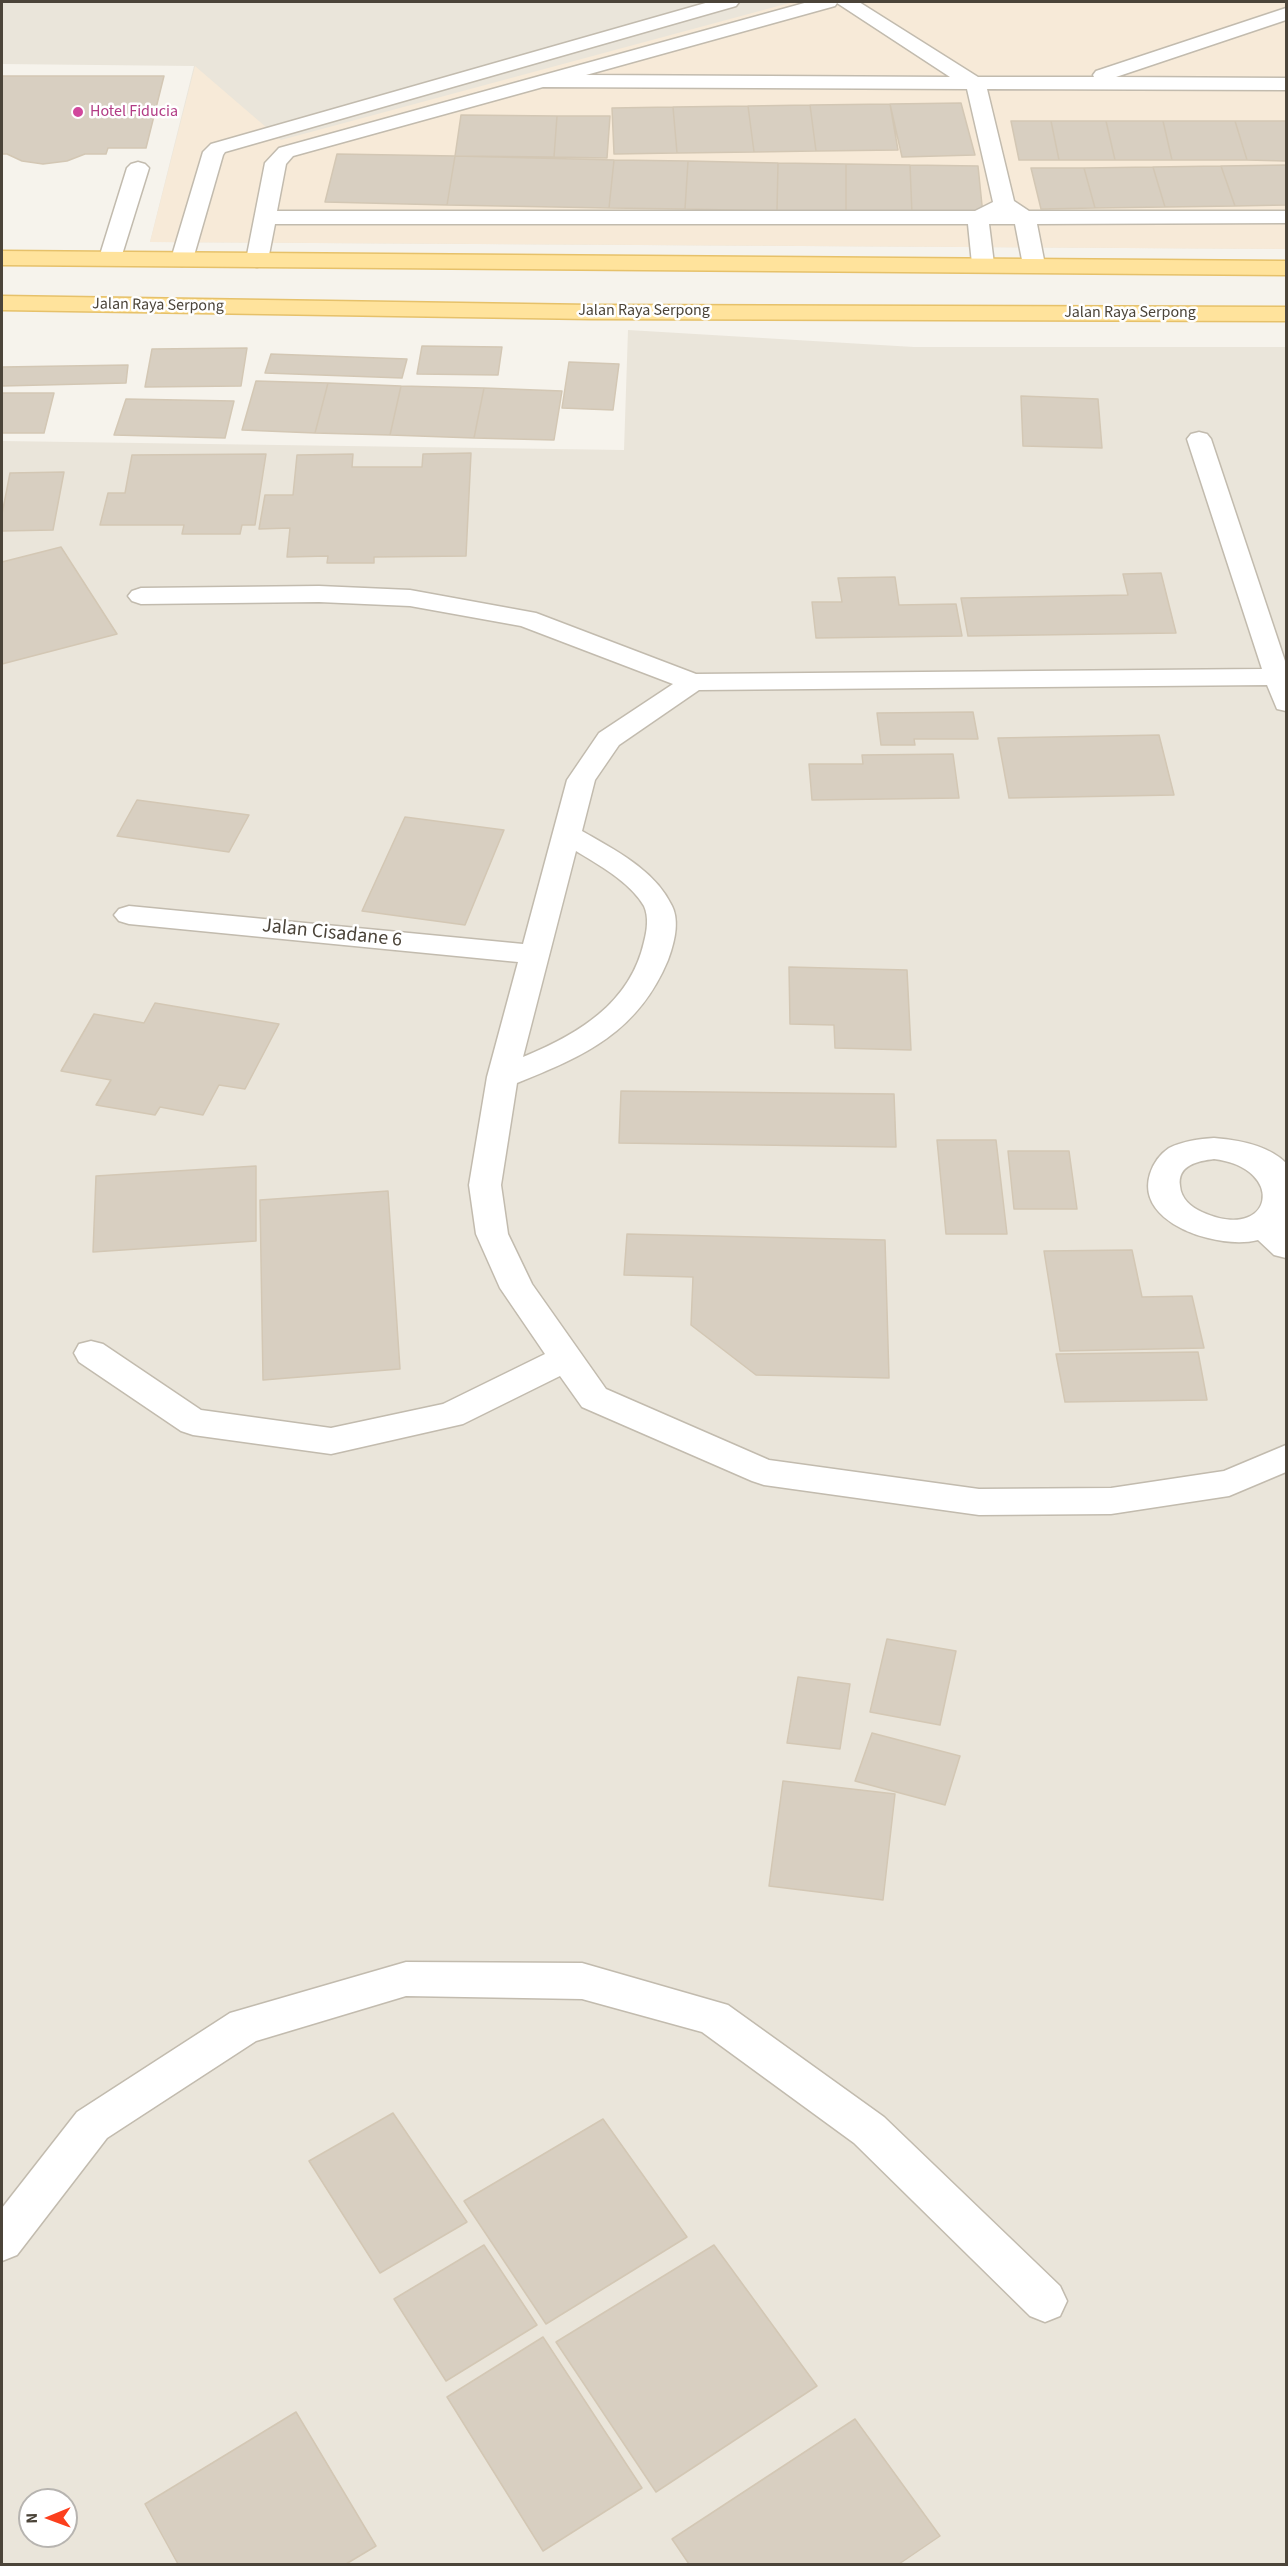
<!DOCTYPE html>
<html>
<head>
<meta charset="utf-8">
<style>
  body { margin:0 }
  #map { position:relative; width:1288px; height:2566px; overflow:hidden; background:#f6f3ec; font-family:"Source Sans 3",sans-serif }
  canvas { display:block }
  .frame { position:absolute; inset:0; border:3px solid #4b4439; pointer-events:none }
  .north { position:absolute; left:18px; top:2488px; width:60px; height:60px; box-sizing:border-box; background:#fff; border:2px solid #b7b4b0; border-radius:50%; rotate:269deg; font-size:16px; font-weight:700; line-height:24px; text-align:center; color:#4b4439 }
  .north::after { content:''; display:block; margin:auto; width:21px; height:27px; background:#fc3f1d; clip-path:polygon(50% 0,100% 100%,50% 72%,0 100%) }
</style>
</head>
<body>
<div id="map">
<canvas width="1288" height="2566"></canvas>
<div class="frame"></div>
<div class="north">N</div>
</div>
<script>
const ctx = document.querySelector('canvas').getContext('2d');
ctx.lineJoin = 'round';
function fillPath(path, color) { ctx.fillStyle = color; ctx.fill(path, 'evenodd'); }
function trace(path, color, width, dash) { ctx.strokeStyle = color; ctx.lineWidth = width; ctx.lineCap = dash ? 'butt' : 'round'; ctx.setLineDash(dash || []); ctx.stroke(path); }
function drawText(font, color, halo, rows, align = 'center') {
  ctx.font = font + ' "Source Sans 3",sans-serif'; ctx.lineWidth = 5; ctx.setLineDash([]); ctx.textBaseline = 'middle'; ctx.strokeStyle = halo; ctx.fillStyle = color; for (const [text, x, y, turn = 0] of rows) {
    ctx.save(); ctx.translate(x, y); ctx.rotate((+turn || 0) * Math.PI / 180); ctx.textAlign = isNaN(turn) ? turn : align; if (halo) ctx.strokeText(text, 0, 0); ctx.fillText(text, 0, 0); ctx.restore();
  }
}
const residential = new Path2D(`
  M2 2H1286V249L150 242 194 66 2 64Z
  M628 330 914 347H1286V2564H2V441L624 450ZM30 2500H66V2536H30Z`);
const commercial = new Path2D(`
  M793 2H1286V249L150 242 195 66 281 140Z`);
const building = new Path2D(`
  M2 76H164L146 148H108L106 154H85L67 161 43 164 22 161 7 154H2Z
  M961 103 975 155 902 157 890 104Z
  M890 104 898 150 816 151 810 105Z
  M810 105 816 151 754 152 748 106Z
  M748 106 754 152 677 153 673 107Z
  M673 107 677 153 614 154 612 108Z
  M461 115 557 116 554 157 455 156Z
  M557 116H610L607 158 554 157Z
  M1011 121H1051L1059 160H1019Z
  M1051 121H1106L1115 160H1059Z
  M1106 121H1163L1172 160H1115Z
  M1163 121H1235L1247 160H1172Z
  M1235 121H1286V161L1247 160Z
  M337 154 455 156 447 205 325 202Z
  M455 156 614 160 609 208 447 205Z
  M614 160 688 161 685 209 609 208Z
  M688 161 778 163 777 211 685 209Z
  M778 163 846 164V213L777 211Z
  M846 164 910 165 912 214 846 213Z
  M910 165 978 166 983 215 912 214Z
  M1286 165V205L1235 206 1221 166Z
  M1221 166 1235 206 1165 207 1153 167Z
  M1153 167 1165 207 1095 208 1084 168Z
  M1031 168H1084L1095 208 1041 209Z
  M422 346 502 347 498 375 417 374Z
  M247 348 241 386 145 387 152 349Z
  M271 354 407 359 402 378 265 373Z
  M569 362 619 364 613 410 562 408Z
  M128 365 126 383 2 386V367Z
  M256 381 328 383 315 433 242 430Z
  M328 383 401 386 390 435 315 433Z
  M401 386 484 388 474 438 390 435Z
  M484 388 562 391 554 440 474 438Z
  M2 393H54L44 433H2Z
  M1021 396 1098 399 1102 448 1023 446Z
  M126 399 234 401 225 438 114 435Z
  M471 453 466 556 374 557V563H327L328 556 287 557 290 528 259 529 265 495H293L297 455 353 454 352 467H422L423 454Z
  M266 454 255 525H242L240 534H182L184 525H100L108 493H125L132 455Z
  M64 472 53 530 2 531V514L10 473Z
  M61 547 117 634 2 664V562Z
  M1161 573 1176 633 968 636 961 598 1128 595 1123 574Z
  M895 577 899 605 956 604 962 636 816 638 812 602H842L838 578Z
  M973 712 978 739H914L915 745H881L877 713Z
  M1159 735 1174 795 1009 798 998 738Z
  M953 754 959 798 812 800 809 764H863L862 755Z
  M137 800 249 815 229 852 117 836Z
  M405 817 504 830 465 925 362 911Z
  M789 967 907 970 911 1050 835 1048 834 1025 790 1024Z
  M155 1003 279 1024 245 1089 219 1085 203 1115 160 1107 155 1115 96 1105 111 1080 61 1071 94 1014 144 1023Z
  M621 1091 894 1094 896 1147 619 1143Z
  M937 1140H996L1007 1234H946Z
  M1008 1151H1069L1077 1209H1014Z
  M256 1166V1241L93 1252 96 1176Z
  M388 1191 400 1369 263 1380 260 1200Z
  M627 1234 885 1240 889 1378 756 1375 691 1325 693 1277 624 1275Z
  M1132 1250 1142 1297 1192 1296 1204 1348 1060 1351 1044 1251Z
  M1198 1352 1207 1400 1065 1402 1056 1354Z
  M887 1639 956 1651 940 1725 870 1712Z
  M798 1677 850 1684 840 1749 787 1743Z
  M872 1733 960 1756 945 1805 855 1781Z
  M783 1781 895 1794 883 1900 769 1886Z
  M393 2113 467 2222 380 2273 309 2161Z
  M603 2119 687 2237 546 2324 464 2201Z
  M484 2245 537 2325 446 2381 394 2299Z
  M714 2245 817 2386 656 2492 556 2342Z
  M543 2337 642 2488 543 2551 447 2397Z
  M296 2412 376 2546 346 2564H178L145 2504Z
  M855 2419 940 2536 899 2564H689L672 2539Z`);
const minor = new Path2D(`
  M709 2H739L736 6 225 152 223 155 193 259 190 264 182 266 174 264 171 259 203 152 211 144Z
  M808 2H859L978 77H1094L1093 75 1096 71 1286 8V20L1116 77 1286 78V90L987 89 1014 201 1029 211H1286V223L1037 224 1045 265 1042 270 1034 272 1026 270 1023 265 1015 224H989L994 264 991 269 983 271 975 269 972 264 968 224H275L268 260 265 265 257 267 249 265 246 260 265 163 279 148ZM837 3 950 77 586 75 835 6ZM543 87 967 89 993 202 975 211H277L286 164 293 156Z
  M138 162 145 164 149 168 121 258 118 263 110 265 102 263 99 258 127 168 131 164Z
  M1199 432 1207 434 1211 439 1286 664V711L1277 709 1267 685 699 690 619 745 595 780 582 831C615 850 655 870 672 906 680 922 674 944 668 960 638 1032 585 1056 517 1083L501 1185 508 1234 532 1284 606 1389 769 1460 979 1489 1111 1488 1224 1471 1286 1445V1472L1229 1496 1111 1514 979 1515 764 1485 752 1481 582 1407 560 1376 463 1424 331 1454 193 1435 181 1431 79 1362 74 1353 79 1344 91 1341 103 1344 201 1410 331 1428 443 1404 545 1354 500 1288 476 1234 469 1185 487 1077 518 962 129 924 119 921 114 915 119 909 129 906 523 944 567 780 599 733 673 684 521 626 410 606 319 602 141 604 132 601 128 596 132 591 141 588 319 586 410 590 536 613 696 674 1262 669 1187 439 1191 434ZM576 851C599 865 630 882 644 906 649 917 647 931 644 942 630 1004 577 1035 523 1057Z
  M1214 1138C1239 1140 1268 1145 1286 1163V1258L1274 1255 1258 1240C1242 1244 1224 1242 1208 1238 1179 1231 1139 1210 1150 1174 1153 1164 1160 1154 1169 1148 1183 1141 1199 1139 1214 1138ZM1214 1159C1288 1168 1273 1244 1202 1212 1191 1207 1181 1199 1180 1186 1177 1165 1198 1161 1214 1159Z
  M406 1962 582 1963 728 2005 884 2117 1060 2286 1067 2301 1060 2316 1045 2322 1030 2316 854 2143 702 2032 582 1999 406 1996 256 2041 107 2138 17 2255 2 2261V2208L77 2112 230 2013Z`);
const major = new Path2D(`
  M2 251 1286 261V275L2 265Z
  M2 296 591 305 1286 307V321L591 319 2 310Z`);
const markers = [
  [78,112,6,"#d1479c"]
];
const farHotelnames = [
  ["Hotel Fiducia",90,112]
];
const farStreetnames = [
  ["Jalan Raya Serpong",158,306,1],
  ["Jalan Raya Serpong",644,311],
  ["Jalan Raya Serpong",1130,313]
];
const streetNames = [
  ["Jalan Cisadane 6",332,934,6]
];
fillPath(residential, '#eae5da');
fillPath(commercial, '#f7ead8');
fillPath(building, '#d8cfc1');
trace(building, '#d3c7b4', 1.5);
trace(minor, '#c2bbae', 3);
trace(major, '#e6c16a', 3);
fillPath(minor, '#fff');
fillPath(major, '#ffe39c');
for (const [x, y, r, color] of markers) { const dot = new Path2D(); dot.arc(x, y, r, 0, 2 * Math.PI); ctx.fillStyle = color; ctx.fill(dot); trace(dot, '#fff', 2); }
drawText('16px', '#b23c85', '#fff', farHotelnames, 'left');
drawText('16px', '#4b4439', '#fff', farStreetnames);
drawText('20px', '#4b4439', '#fff', streetNames);
</script>
</body>
</html>
